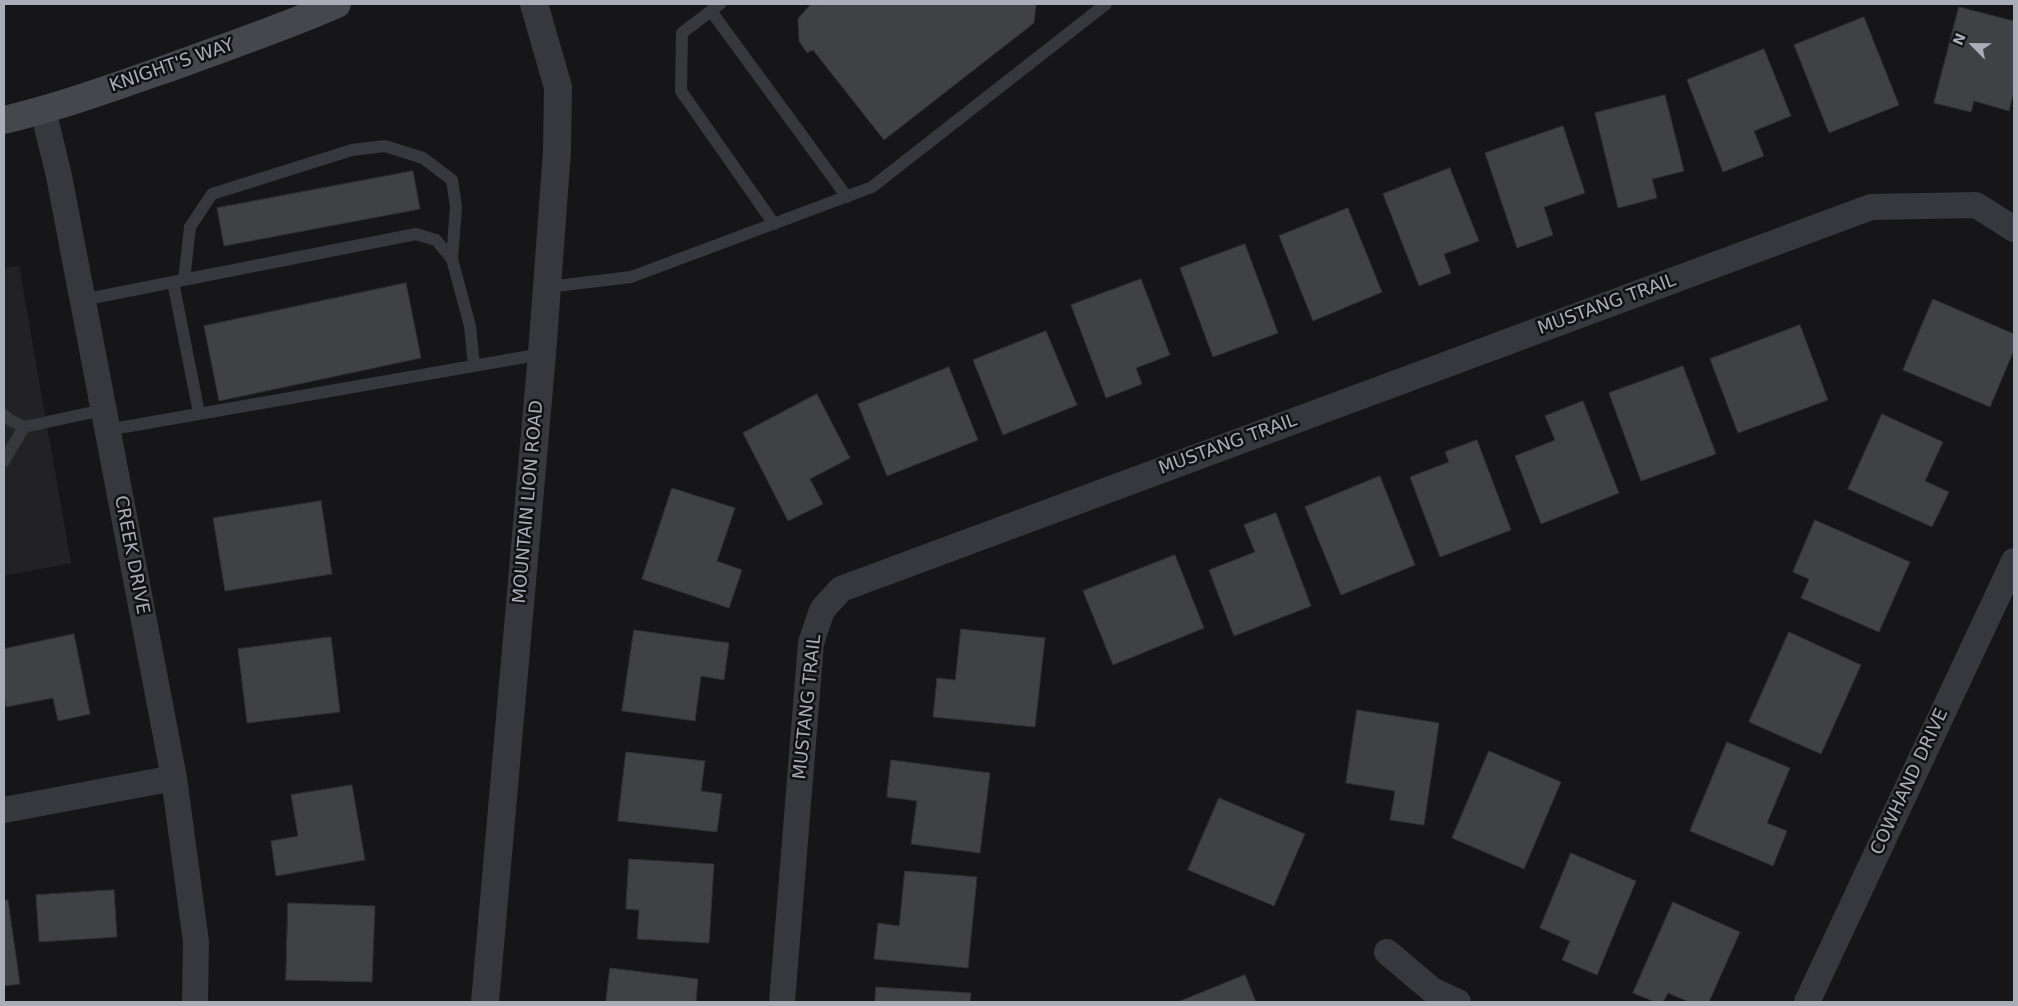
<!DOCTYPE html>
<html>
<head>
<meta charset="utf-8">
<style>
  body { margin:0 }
  #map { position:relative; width:2018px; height:1006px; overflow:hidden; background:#161618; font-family:"DejaVu Sans",sans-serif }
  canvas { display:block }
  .frame { position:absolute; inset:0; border:5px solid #a8adb8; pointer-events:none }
  .north { position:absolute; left:1948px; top:20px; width:50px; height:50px; -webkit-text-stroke:4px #111113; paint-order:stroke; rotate:293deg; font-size:14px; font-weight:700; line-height:20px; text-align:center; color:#a8adb8 }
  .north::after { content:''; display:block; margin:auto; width:18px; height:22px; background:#a8adb8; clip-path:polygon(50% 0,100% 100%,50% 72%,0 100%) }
</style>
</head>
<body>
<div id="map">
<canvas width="2018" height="1006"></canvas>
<div class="frame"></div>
<div class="north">N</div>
</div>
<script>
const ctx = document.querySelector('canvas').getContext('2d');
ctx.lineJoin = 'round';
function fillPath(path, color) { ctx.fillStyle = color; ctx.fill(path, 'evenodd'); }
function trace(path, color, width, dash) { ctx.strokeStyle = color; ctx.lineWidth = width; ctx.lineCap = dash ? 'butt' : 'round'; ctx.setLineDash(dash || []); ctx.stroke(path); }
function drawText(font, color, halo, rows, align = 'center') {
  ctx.font = font + ' "DejaVu Sans",sans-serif'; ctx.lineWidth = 5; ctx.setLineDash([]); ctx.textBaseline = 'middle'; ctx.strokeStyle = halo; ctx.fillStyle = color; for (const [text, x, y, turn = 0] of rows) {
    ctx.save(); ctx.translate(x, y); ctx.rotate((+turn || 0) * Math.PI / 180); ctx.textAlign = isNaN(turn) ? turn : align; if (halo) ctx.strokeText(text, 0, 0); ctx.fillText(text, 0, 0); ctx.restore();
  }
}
const built = new Path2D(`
  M19 266 71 563 4 576V268Z`);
const building = new Path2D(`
  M811 4 818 5 820 4H1036L1034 23 884 140 813 50 807 53 799 41 798 19Z
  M1959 7 2014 21V90L2009 111 1974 101 1971 112 1934 103Z
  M1864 17 1899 105 1829 133 1794 45Z
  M1764 49 1791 116 1754 131 1764 156 1723 172 1687 80Z
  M1665 95 1684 171 1652 179 1657 198 1618 208 1595 113Z
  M1563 126 1585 193 1544 207 1553 235 1517 248 1485 153Z
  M1450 168 1479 241 1444 254 1451 273 1419 286 1383 194Z
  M413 171 420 209 224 246 217 208Z
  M1348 208 1382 292 1313 321 1279 236Z
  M1245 244 1278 333 1213 357 1180 268Z
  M1141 279 1170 355 1136 368 1142 384 1106 398 1071 305Z
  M406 283 421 358 219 401 204 326Z
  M1933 299 2014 334V350L1990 407 1903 370Z
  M1800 325 1828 400 1738 433 1710 359Z
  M1046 331 1077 405 1003 435 973 360Z
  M1683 366 1716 454 1641 481 1609 393Z
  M949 367 978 440 887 476 858 404Z
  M817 394 850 458 810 479 823 504 788 521 743 433Z
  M1583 401 1619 493 1541 524 1515 456 1555 440 1545 416Z
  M1882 414 1943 442 1925 481 1949 492 1932 527 1848 489Z
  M1477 440 1511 530 1440 557 1410 477 1449 462 1445 452Z
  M1380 476 1415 565 1341 595 1305 507Z
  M672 488 735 508 717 561 742 570 729 608 642 579Z
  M321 501 332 574 225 591 213 518Z
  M1276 513 1311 606 1234 636 1209 570 1255 552 1244 525Z
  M1815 520 1910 562 1879 632 1801 598 1809 579 1793 572Z
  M1175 555 1204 628 1113 665 1083 591Z
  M961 629 1045 638 1035 727 933 717 937 678 955 680Z
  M634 630 729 643 724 680 701 676 695 721 622 711Z
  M1789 632 1861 665 1821 754 1749 722Z
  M74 634 90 714 58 721 53 698 6 707 4 697V649Z
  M331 637 340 712 247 723 238 649Z
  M1357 710 1439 723 1424 825 1390 820 1395 791 1346 783Z
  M1727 742 1790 768 1767 823 1787 831 1773 866 1690 831Z
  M1489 751 1561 782 1524 869 1452 838Z
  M626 752 705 761 701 791 722 794 717 832 618 821Z
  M891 760 990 773 980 853 911 844 917 801 887 797Z
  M352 785 365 860 276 876 271 841 298 836 291 795Z
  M1219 798 1305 834 1274 906 1188 870Z
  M1571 853 1636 881 1597 975 1562 960 1570 941 1540 928Z
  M629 859 714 864 709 943 637 939 639 910 626 909Z
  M905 871 977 877 968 968 874 959 878 923 899 926Z
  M114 890 117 937 39 942 36 895Z
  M8 900 20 984 4 986V901Z
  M1673 902 1740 932 1709 1002H1689L1668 993 1663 1002H1655L1633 993Z
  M288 903 375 906 372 982 286 980Z
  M610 968 698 979 696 1002H606Z
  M1245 975 1256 1002H1178Z
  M876 987 971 993 970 1002H875Z`);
const service = new Path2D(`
  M720 4 682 33 681 91 774 224
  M711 11 847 197
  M184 280 190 227 212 194 352 150 385 146 423 158 452 180 456 207 452 259
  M173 282 199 413
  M548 287 631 277 872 187 1106 4
  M82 300 416 234 436 240 452 259 470 326 474 365
  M4 415 10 420 24 427 103 410
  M107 430 542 354
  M4 461 24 427`);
const minor = new Path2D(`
  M43 110 59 176 174 778 196 942 195 1002
  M4 810 174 778
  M1387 952 1432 990 1458 1002
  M782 1002 811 643 822 610 841 589 1871 207 1976 205 2014 229
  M1807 1002 2014 561`);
const tertiary = new Path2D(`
  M485 1002 542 354 557 151 558 87 534 4`);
const secondary = new Path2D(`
  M4 120C63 106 120 85 177 65 231 45 285 27 337 4`);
const streetNames = [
  ["KNIGHT'S WAY",172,66,-19],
  ["MUSTANG TRAIL",1607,305,-20],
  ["MUSTANG TRAIL",1228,445,-20],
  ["MOUNTAIN LION ROAD",529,502,-85],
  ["CREEK DRIVE",131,555,79],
  ["MUSTANG TRAIL",808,707,-84],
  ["COWHAND DRIVE",1910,782,-65]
];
fillPath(built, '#222225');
fillPath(building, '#404145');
trace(building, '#303034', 1);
trace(service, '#37383d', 12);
trace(minor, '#37383d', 26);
trace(tertiary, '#37383d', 28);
trace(secondary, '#45474d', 28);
drawText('18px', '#a8adb8', '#111113', streetNames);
</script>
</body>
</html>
